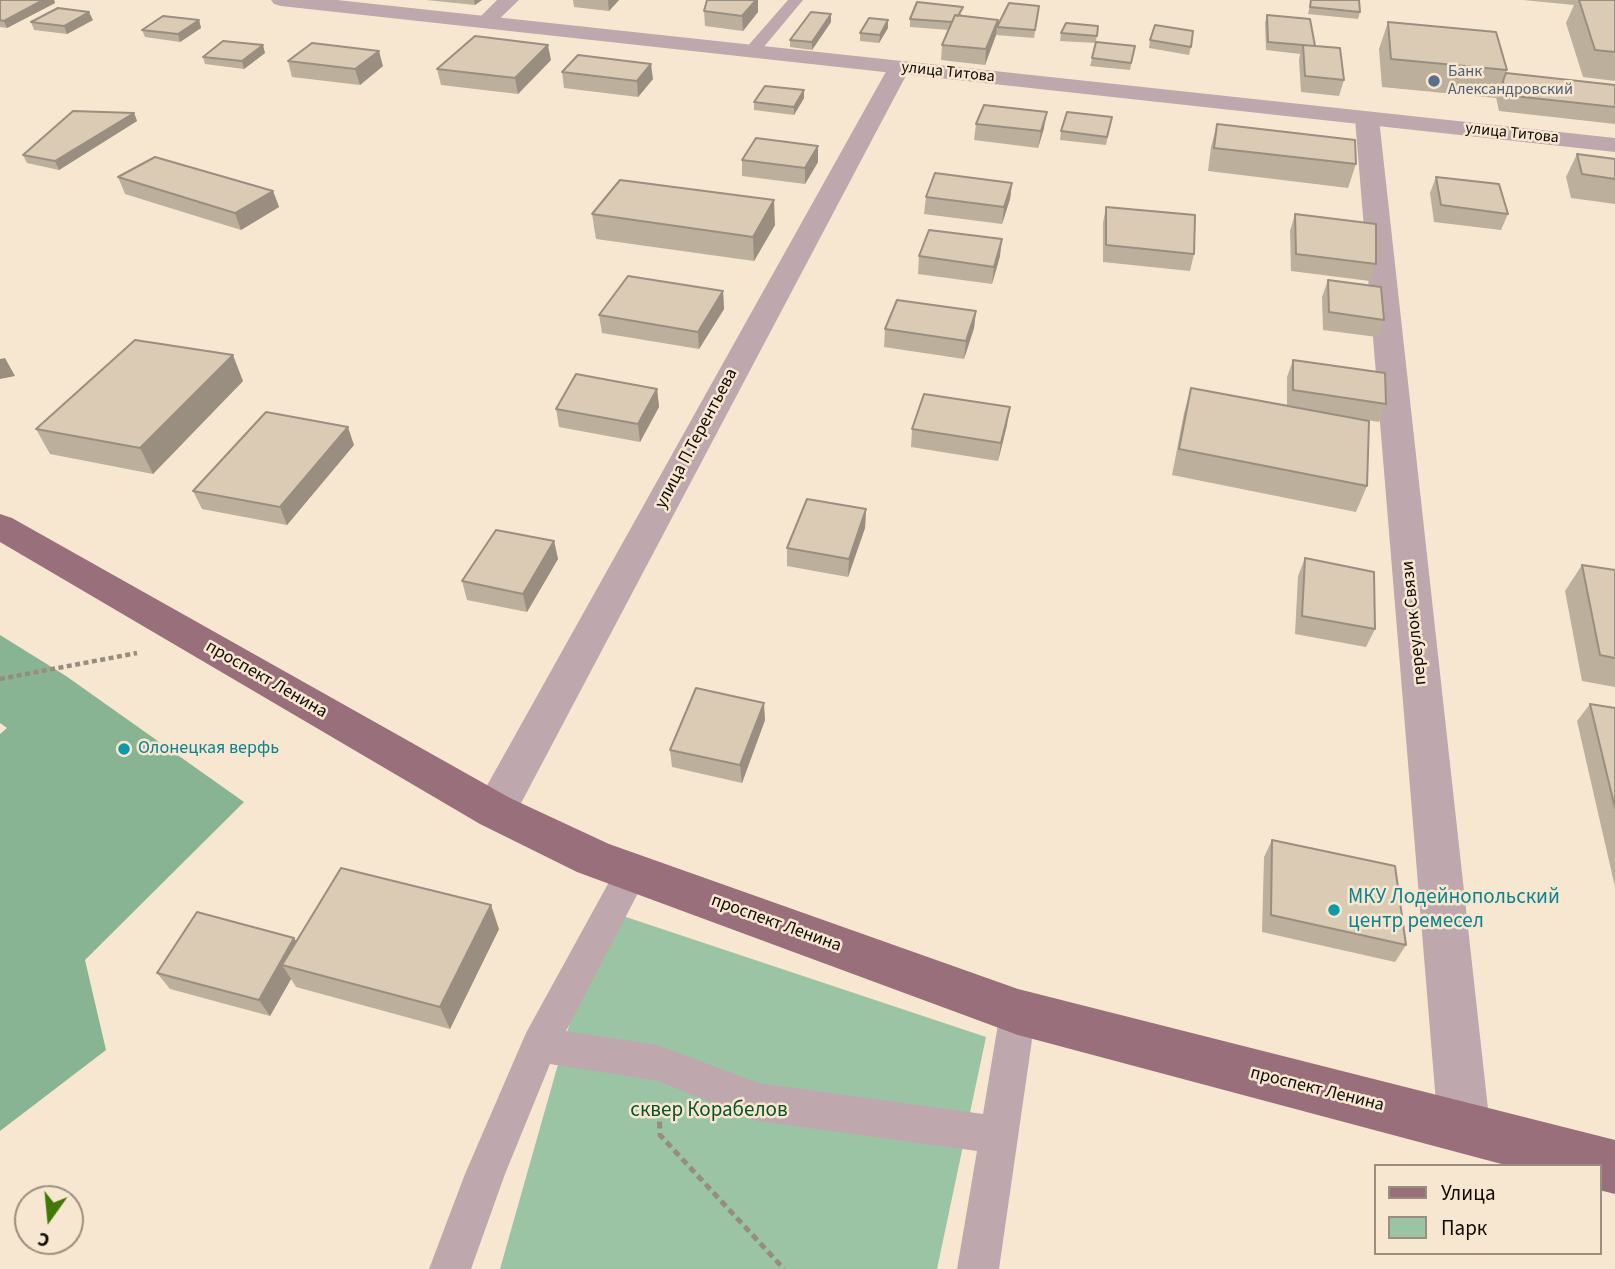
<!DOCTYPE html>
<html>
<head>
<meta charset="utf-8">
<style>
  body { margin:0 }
  #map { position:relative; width:1615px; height:1269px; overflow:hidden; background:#f7e7d0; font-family:"Source Sans 3",sans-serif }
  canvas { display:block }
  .legend { position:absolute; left:1374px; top:1164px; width:228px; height:91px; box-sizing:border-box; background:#f7e7d0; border:2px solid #9a8f7e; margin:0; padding:9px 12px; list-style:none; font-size:21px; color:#0f0a04 }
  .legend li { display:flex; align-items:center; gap:14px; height:35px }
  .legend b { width:35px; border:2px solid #9a8f7e }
  .north { position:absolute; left:14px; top:1185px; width:70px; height:70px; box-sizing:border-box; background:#f7e7d0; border:2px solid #9a8f7e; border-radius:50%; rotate:195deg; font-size:19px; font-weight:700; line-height:28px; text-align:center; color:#0f0a04 }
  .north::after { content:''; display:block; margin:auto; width:24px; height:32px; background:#427807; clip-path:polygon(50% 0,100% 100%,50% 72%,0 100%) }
</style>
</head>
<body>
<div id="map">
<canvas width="1615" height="1269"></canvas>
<ul class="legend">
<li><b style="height:9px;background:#996f7c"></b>Улица</li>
<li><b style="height:19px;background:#9bc4a5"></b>Парк</li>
</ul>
<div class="north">С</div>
</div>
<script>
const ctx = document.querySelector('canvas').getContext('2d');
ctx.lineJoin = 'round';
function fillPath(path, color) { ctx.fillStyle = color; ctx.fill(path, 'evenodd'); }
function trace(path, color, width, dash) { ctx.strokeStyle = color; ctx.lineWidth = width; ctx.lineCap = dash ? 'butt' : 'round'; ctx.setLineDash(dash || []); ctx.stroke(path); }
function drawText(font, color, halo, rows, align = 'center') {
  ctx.font = font + ' "Source Sans 3",sans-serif'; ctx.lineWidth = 5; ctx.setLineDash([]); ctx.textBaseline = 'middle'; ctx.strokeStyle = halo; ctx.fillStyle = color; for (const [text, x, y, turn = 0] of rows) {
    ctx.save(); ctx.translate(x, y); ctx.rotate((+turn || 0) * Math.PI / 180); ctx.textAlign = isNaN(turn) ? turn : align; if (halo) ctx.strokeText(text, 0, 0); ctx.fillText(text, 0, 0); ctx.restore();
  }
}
const green = new Path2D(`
  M602 909 986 1037 937 1269H500Z`);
const forest = new Path2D(`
  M0 635 66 676 244 802 85 960 106 1050 0 1131V734L7 728 0 723Z`);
const pathFar1 = new Path2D(`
  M0 679 137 653`);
const path = new Path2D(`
  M659 1110 660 1135 784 1269`);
const service = new Path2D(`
  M788 0H803L758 54H746L744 51 746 48Z
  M632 858 644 862 649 872 566 1031 658 1045 758 1083 983 1114 1000 1012 1005 1000 1018 995 1031 1000 1036 1012 999 1269H957L977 1151 758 1121 658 1081 550 1064 505 1174 471 1269H429L465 1174 526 1033 620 862Z`);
const minor = new Path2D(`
  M497 0H519L493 25H479L476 21Z
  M899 61 907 63 910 68 510 824 495 829 480 824 473 811 480 798 888 68 891 63Z
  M1367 112 1375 114 1379 119 1490 1127 1483 1146 1464 1153 1445 1146 1438 1127 1355 119 1359 114Z`);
const tertiary = new Path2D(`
  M271 0H337L1615 138V152L281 6 274 4Z`);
const primary = new Path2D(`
  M0 514 12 518 510 798 609 844 1018 989 1615 1140V1194L1599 1190V1166H1509L1018 1035 577 872 480 824 0 542Z`);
const wall = new Path2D(`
  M0 0H54L55 3 7 28 0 27Z
  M426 0H482L475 5Z
  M573 0H619L609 11 574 7Z
  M1311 0 1360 12 1358 19 1308 14Z
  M1523 0H1615V81L1583 77 1566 23 1574 5Z
  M1039 6 1034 38 996 35 985 65 941 60 942 45 949 30 910 27V19L962 14 961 16 997 27Z
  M704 11 758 12 743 31 705 26Z
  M831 14V22L812 50 790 47V40Z
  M1267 15 1315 46 1344 80 1339 96 1301 92 1299 60 1300 54 1266 50 1265 23Z
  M93 20 67 34 34 30 31 22Z
  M199 20 201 28 180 42 145 37 142 30Z
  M888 20V28L879 43 860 41V33Z
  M1388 22 1507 70 1506 73 1615 85V124L1499 111 1496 97V98L1382 87 1379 49Z
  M1098 26 1096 42 1135 46 1130 70 1090 66 1096 43 1060 41 1061 33Z
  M1150 40 1191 47 1189 55 1149 48Z
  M265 53 244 69 205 64 203 57Z
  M551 60 518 94 441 85 437 69Z
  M288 61 383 66 360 85 292 77Z
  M562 72 653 79 638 97 564 88Z
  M804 98 794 115 754 110V102Z
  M134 113 137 121 59 170 27 163 23 155Z
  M1112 117 1106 145 1060 140 1061 131Z
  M976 124 1044 128 1038 148 974 140Z
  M1217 124 1356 164 1348 188 1208 171 1211 147Z
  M818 146V162L805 184 742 176V160Z
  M1577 154 1615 159V204L1571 198 1566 177Z
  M118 177 273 191 279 207 241 230 125 194Z
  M1436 177 1508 214 1501 230 1434 222 1430 193Z
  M1012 183 1010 199 1002 224 924 214 926 197Z
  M1106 207 1194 254 1190 271 1103 262V223Z
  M592 214 775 225 754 261 596 239Z
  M1295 214 1376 264 1370 281 1291 271 1290 231Z
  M919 256H1000L992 284 918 274Z
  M1328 280 1384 320 1377 337 1323 330 1322 297Z
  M723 291 724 309 699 349 602 333 599 315Z
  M976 311 974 328 964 359 884 347 885 329Z
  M1293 360 1386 404 1379 422 1360 419 1367 486 1356 512 1172 475 1184 413 1191 388 1287 405V377Z
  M243 381 153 474 50 454 36 429Z
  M657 389 659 407 640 442 559 427 556 409Z
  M1007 425 998 461 911 447 912 429Z
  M354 445 287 525 202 509 193 491Z
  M866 509 865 528 848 577 787 566V548Z
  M554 541 558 559 527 612 467 600 462 581Z
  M1305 558 1375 629 1366 647 1295 634 1298 576Z
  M1582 565 1615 570V687L1582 681 1565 591Z
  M1590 704 1615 708V887L1577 721Z
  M765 720 742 783 672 767 670 750Z
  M1272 840 1406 945 1395 962 1262 932 1264 857Z
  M499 929 450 1029 296 987 291 979 270 1016 170 989 157 973 294 938 296 941Z`);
const shadedWall = new Path2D(`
  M43 0H54L55 3 7 28 4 21Z
  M474 0H482L475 5Z
  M608 0H619L609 11Z
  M756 0H758V12L743 31 742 16Z
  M89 12 93 20 67 34 64 26Z
  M831 14V22L812 50V42Z
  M199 20 201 28 180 42 178 34Z
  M888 20V28L879 43 880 35Z
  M998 20 996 35 985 65 986 49Z
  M263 45 265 53 244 69 242 61Z
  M548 45 551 60 518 94 515 78Z
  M379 51 383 66 360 85 355 69Z
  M651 64 653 79 638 97 637 81Z
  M804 90V98L794 115V107Z
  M1047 112 1044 128 1038 148 1041 131Z
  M134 113 137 121 59 170 55 161Z
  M818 146V162L805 184V168Z
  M1012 183 1010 199 1002 224 1004 207Z
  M273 191 279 207 241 230 235 213Z
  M774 200 775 225 754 261 753 237Z
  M1002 239 1000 256 992 284 994 267Z
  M723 291 724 309 699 349 698 332Z
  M976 311 974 328 964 359 966 341Z
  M233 355 243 381 153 474 140 448Z
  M5 358 15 376 0 379V359Z
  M657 389 659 407 640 442 638 424Z
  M1010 407 1007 425 998 461 1001 443Z
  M348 427 354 445 287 525 280 507Z
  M866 509 865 528 848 577 849 559Z
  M554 541 558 559 527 612 523 594Z
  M764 703 765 720 742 783 740 765Z
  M491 905 499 929 450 1029 440 1007Z
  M294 938 304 954 282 965 291 979 270 1016 259 1000Z`);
const building = new Path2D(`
  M0 0H43L4 21 0 20Z
  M707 0H756L742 16 704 11Z
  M1311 0H1359L1360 12 1310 7Z
  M1579 0H1615V52L1595 50Z
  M917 2 963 7 958 16 955 15 952 22 910 19Z
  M1009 3 1039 6 1035 30 997 27Z
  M58 8 89 12 64 26 31 22Z
  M811 12 831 14 812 42 790 40Z
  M955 15 998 20 986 49 942 45Z
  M1267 15 1310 19 1315 46 1268 42Z
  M163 16 199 20 178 34 142 30Z
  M869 18 888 20 880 35 860 33Z
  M1388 22 1496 32 1507 70 1391 59Z
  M1066 23 1098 26 1097 36 1061 33Z
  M1155 25 1193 31 1191 47 1150 40Z
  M475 36 548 45 515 78 437 69Z
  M223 41 263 45 242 61 203 57Z
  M1096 42 1135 46 1131 63 1092 58Z
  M312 43 379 51 355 69 288 61Z
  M1303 45 1340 48 1344 80 1305 76Z
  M578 55 651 64 637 81 562 72Z
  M1506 73 1615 85V107L1505 95 1503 81Z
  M765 86 804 90 794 107 754 102Z
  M984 105 1047 112 1041 131 976 124Z
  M73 111 134 113 55 161 23 155Z
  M1067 112 1112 117 1107 137 1061 131Z
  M1217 124 1355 140 1356 164 1214 148Z
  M756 138 818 146 805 168 742 160Z
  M1577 154 1615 159V179L1582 174Z
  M155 157 273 191 235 213 118 177Z
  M935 173 1012 183 1004 207 926 197Z
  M1436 177 1499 184 1508 214 1441 205Z
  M620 180 774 200 753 237 592 214Z
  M1106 207 1195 215 1194 254 1106 245Z
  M1295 214 1376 224V264L1296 254Z
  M929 230 1002 239 994 267 919 256Z
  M628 276 723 291 698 332 599 315Z
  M1328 280 1381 287 1384 320 1329 312Z
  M897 300 976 311 966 341 885 329Z
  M135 340 233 355 140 448 36 429Z
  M1293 360 1385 373 1386 404 1293 390Z
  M576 374 657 389 638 424 556 409Z
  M1191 388 1369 421 1367 486 1179 449Z
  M924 394 1010 407 1001 443 912 429Z
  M266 412 348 427 280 507 193 491Z
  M807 499 866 509 849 559 787 548Z
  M496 530 554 541 523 594 462 581Z
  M1305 558 1374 572 1375 629 1302 616Z
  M1582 565 1615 570V658L1600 655Z
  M696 688 764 703 740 765 670 750Z
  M1590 704 1615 708V808Z
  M1272 840 1395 866 1406 945 1271 915Z
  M341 868 491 905 440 1007 282 965Z
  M197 912 294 938 259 1000 157 973Z`);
const markers = [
  [1434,81,7,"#5c6f8a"],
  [124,749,7,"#0f9aa8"],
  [1334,910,7,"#0f9aa8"]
];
const farServicenames = [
  ["Банк",1448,72],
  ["Александровский",1448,90]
];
const farStreetnames = [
  ["улица Титова",948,73,6],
  ["улица Титова",1512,134,6]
];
const streetNames = [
  ["улица П.Терентьева",697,439,-62],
  ["переулок Связи",1415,623,-96],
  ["проспект Ленина",266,680,30],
  ["проспект Ленина",776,924,20],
  ["проспект Ленина",1317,1090,14]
];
const cultureNames = [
  ["Олонецкая верфь",138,749]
];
const nearCulturenames = [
  ["МКУ Лодейнопольский",1348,898],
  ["центр ремесел",1348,922]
];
const nearParknames = [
  ["сквер Корабелов",709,1111]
];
fillPath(green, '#9bc4a5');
fillPath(forest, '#89b493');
trace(pathFar1, '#988d7d', 4.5, [5, 3.5]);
trace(path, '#988d7d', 5, [7, 4.5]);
fillPath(service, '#bfa7ae');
fillPath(minor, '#bfa7ae');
fillPath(tertiary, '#bfa7ae');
fillPath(primary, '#996f7c');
fillPath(wall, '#bcaf9c');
fillPath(shadedWall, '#998e7f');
fillPath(building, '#dbcbb5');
trace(building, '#998e7f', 2);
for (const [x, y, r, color] of markers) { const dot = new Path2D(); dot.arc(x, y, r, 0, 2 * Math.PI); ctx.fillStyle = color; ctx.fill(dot); trace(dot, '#f7e7d0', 2.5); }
drawText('16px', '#4e5e75', '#f7e7d0', farServicenames, 'left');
drawText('16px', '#0f0a04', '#f7e7d0', farStreetnames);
drawText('18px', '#0f0a04', '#f7e7d0', streetNames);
drawText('18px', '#0d838f', '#f7e7d0', cultureNames, 'left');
drawText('21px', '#0d838f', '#f7e7d0', nearCulturenames, 'left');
drawText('21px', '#0c5229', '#f7e7d0', nearParknames);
</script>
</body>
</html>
